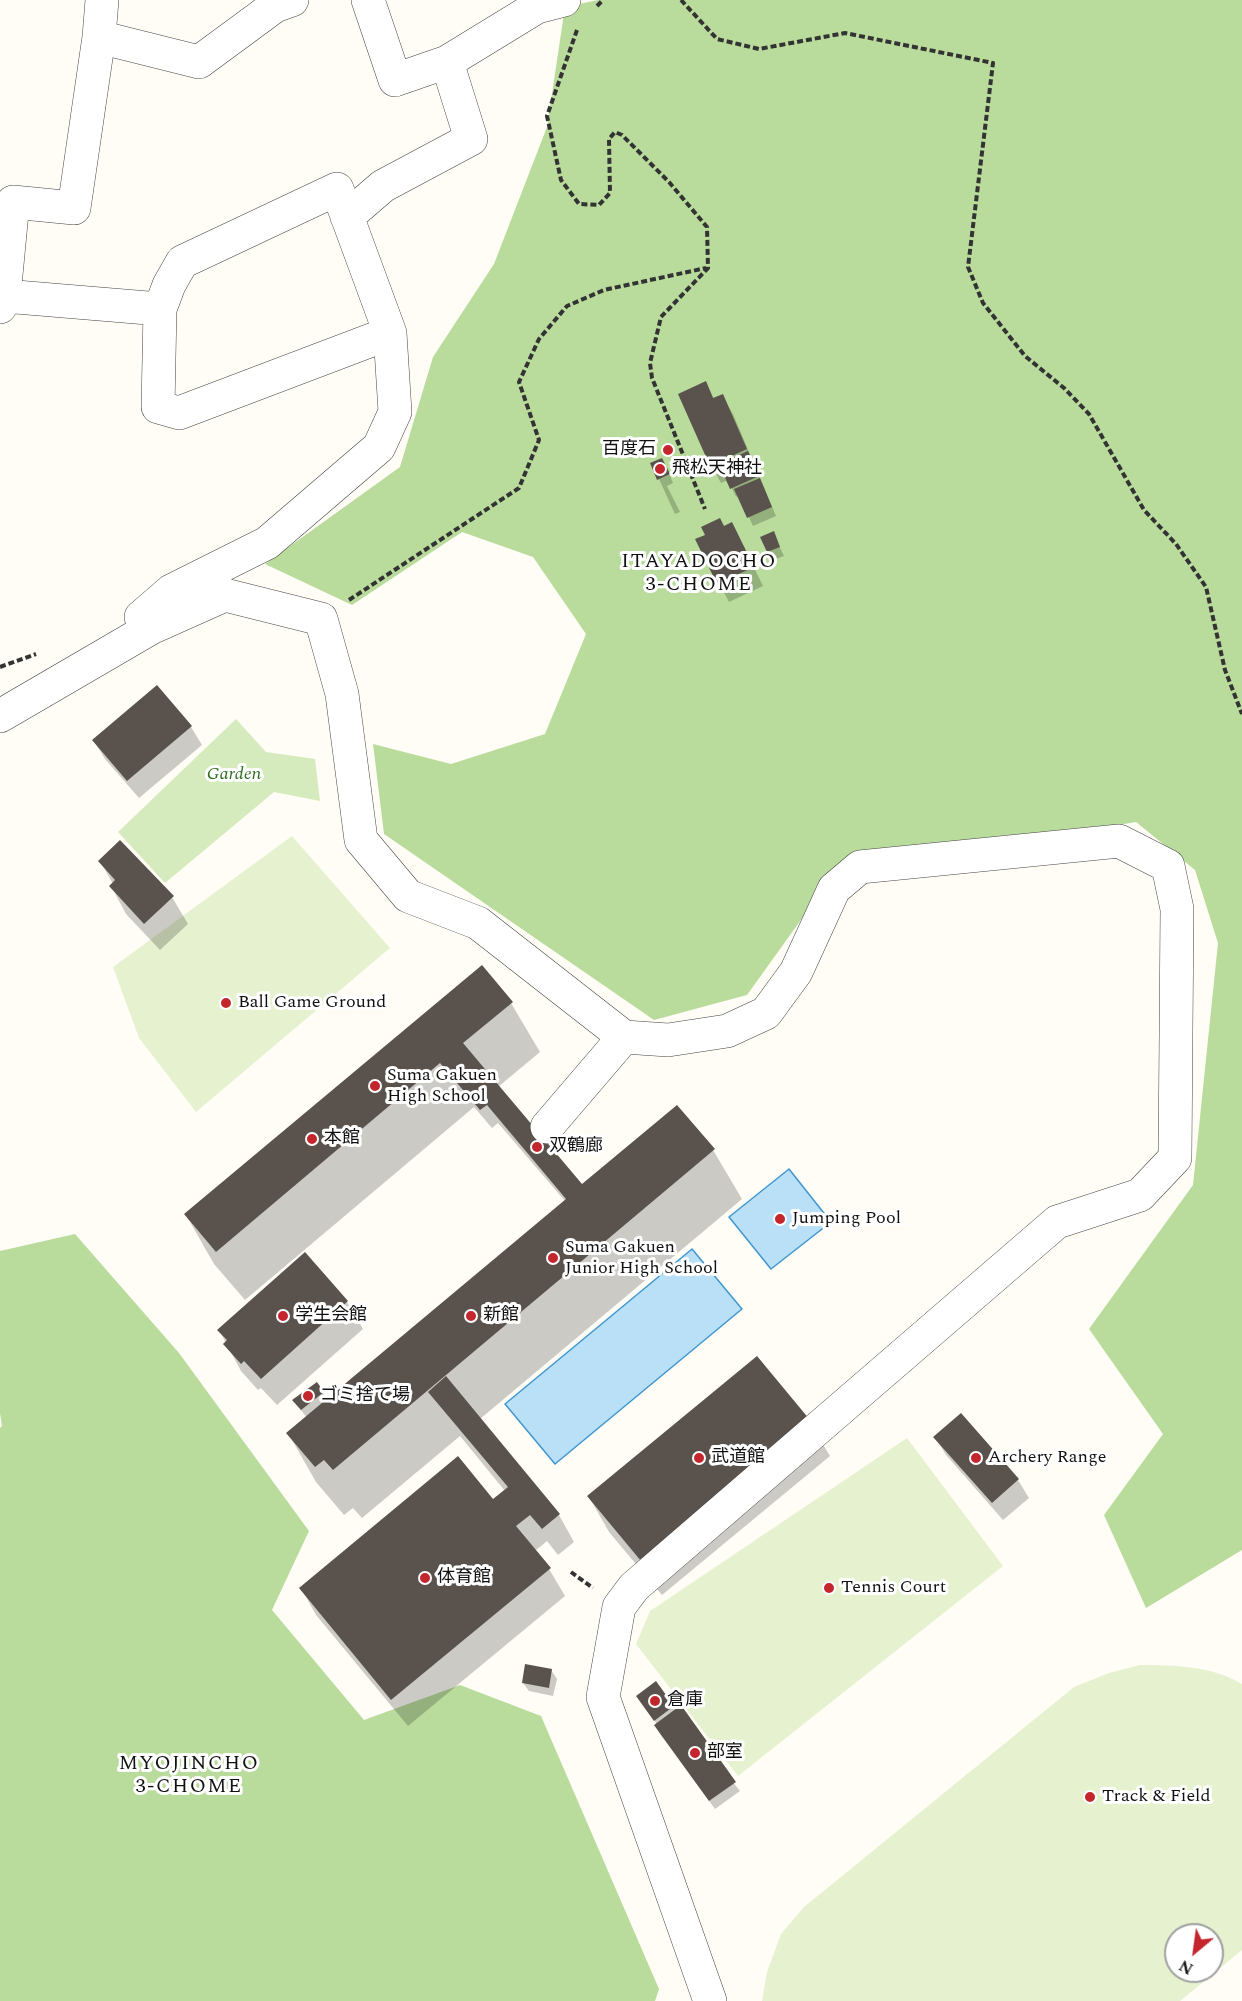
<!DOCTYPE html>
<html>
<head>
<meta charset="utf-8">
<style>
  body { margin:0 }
  #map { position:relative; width:1242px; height:2001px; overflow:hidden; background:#fffdf5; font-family:Spectral,serif }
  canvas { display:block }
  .north { position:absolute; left:1164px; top:1923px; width:60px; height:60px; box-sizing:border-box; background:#fff; border:2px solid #a0a0a0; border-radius:50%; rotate:209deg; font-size:16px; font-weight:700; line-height:24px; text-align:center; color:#111 }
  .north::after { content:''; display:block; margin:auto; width:21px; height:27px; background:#c4262e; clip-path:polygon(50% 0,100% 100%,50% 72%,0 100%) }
</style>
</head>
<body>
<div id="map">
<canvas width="1242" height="2001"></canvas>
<div class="north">N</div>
</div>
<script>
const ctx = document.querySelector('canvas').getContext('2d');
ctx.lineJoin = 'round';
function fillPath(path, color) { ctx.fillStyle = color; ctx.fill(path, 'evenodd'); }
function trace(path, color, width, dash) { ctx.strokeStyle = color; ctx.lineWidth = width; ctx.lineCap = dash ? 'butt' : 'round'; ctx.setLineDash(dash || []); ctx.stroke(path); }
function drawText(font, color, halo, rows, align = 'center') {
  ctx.font = font + ' Spectral,"Noto Sans JP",serif'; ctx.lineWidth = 6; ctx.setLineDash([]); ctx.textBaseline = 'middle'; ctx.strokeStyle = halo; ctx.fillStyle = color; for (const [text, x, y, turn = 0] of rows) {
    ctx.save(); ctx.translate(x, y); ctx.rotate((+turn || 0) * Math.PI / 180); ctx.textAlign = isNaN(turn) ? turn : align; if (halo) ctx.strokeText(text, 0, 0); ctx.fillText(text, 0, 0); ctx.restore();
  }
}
const green = new Path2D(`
  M236 719 266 752 315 759 320 801 274 792 165 883 118 832Z`);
const forest = new Path2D(`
  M598 0H1242V1550L1146 1608 1104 1515 1163 1434 1089 1329 1193 1185 1218 943 1195 870 1136 822 998 845 844 860 747 995 654 1020 384 834 373 744 451 764 545 734 586 634 533 557 462 532 352 605 265 564 400 467 433 357 494 264 547 127 565 7Z
  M75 1234 179 1353 309 1531 272 1610 364 1720 460 1685 541 1716 659 1989 655 2001H0V1428L2 1426 0 1413V1251Z`);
const pitch = new Path2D(`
  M292 836 390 948 196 1112 139 1038 113 967Z
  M907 1438 1003 1566 738 1776 636 1644 650 1611Z
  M1140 1665C1175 1665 1212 1666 1242 1684V1950L1180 2001H762L767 1972 781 1934 804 1907 1074 1687 1109 1673ZM1176 1935H1212V1971H1176Z`);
const water = new Path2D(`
  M789 1169 831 1222 771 1269 729 1217Z
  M692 1249 742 1309 555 1464 505 1404Z`);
const shadow = new Path2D(`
  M706 383 714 399 722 396 733 414 776 516 753 526 739 495 736 497 728 480 721 483 711 465Z
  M667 468 673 483 667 486 680 512 675 514 659 479Z
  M724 528 742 543 763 586 729 602 697 540Z
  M773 533 784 556 773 560 768 552Z
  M157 687 191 727 202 745 139 798 105 759 94 741Z
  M100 861 172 897 188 924 160 950 126 914 111 886 113 884Z
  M511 1003 540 1052 498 1087 581 1185 713 1150 742 1199 480 1419 559 1515 574 1542 558 1555 547 1541 535 1551 549 1569 565 1596 408 1726 316 1615 301 1588 493 1501 505 1491 460 1436 362 1518 353 1508 344 1515 316 1482 288 1433 307 1418 294 1401 323 1393 327 1400 565 1201 498 1123 492 1128 474 1107 245 1300 214 1264 186 1215Z
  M305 1254 347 1302 363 1329 277 1405 261 1388 258 1390 241 1371 219 1330Z
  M961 1415 1018 1480 1029 1498 1003 1520 946 1455 935 1437Z
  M809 1421 830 1456 662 1595 609 1532 589 1497Z
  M551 1670 557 1679 553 1696 529 1691 523 1683Z
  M643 1705 673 1706 740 1791 715 1809 660 1734 655 1726 657 1724Z`);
const building = new Path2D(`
  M706 381 713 398 723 394 747 449 710 466 678 394Z
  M748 451 759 476 730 489 719 464Z
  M662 458 670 474 657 480 650 463Z
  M760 478 772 507 747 518 734 489Z
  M720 518 724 526 732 522 754 567 717 584 695 539 705 535 701 527Z
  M774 531 780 547 767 552 760 537Z
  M157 685 192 726 127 781 92 740Z
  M120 840 174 896 144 924 109 886 115 880 98 861Z
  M482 965 513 1002 463 1043 582 1184 677 1105 715 1149 333 1470 324 1460 315 1467 286 1433 566 1199 487 1105 480 1110 440 1063 216 1252 184 1214Z
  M305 1252 348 1301 261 1379 244 1361 241 1364 223 1344 227 1340 217 1330Z
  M757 1356 810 1420 641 1561 587 1496Z
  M446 1376 560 1514 542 1529 530 1515 516 1526 551 1568 391 1700 299 1588 458 1456 493 1499 508 1487 428 1392Z
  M317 1382 324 1392 301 1410 292 1400Z
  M961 1413 1019 1479 992 1503 933 1437Z
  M525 1664 552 1669 549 1688 522 1683Z
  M656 1681 674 1706 654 1721 636 1696Z
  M681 1705 736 1782 709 1801 654 1725Z`);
const path = new Path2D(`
  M681 0 717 39 759 49 845 33 993 63 968 267 983 303 1025 356 1064 388 1089 414 1144 510 1176 544 1206 587 1225 670 1242 714
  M597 6 603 0
  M577 30 547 116 561 180 579 204 599 205 610 193 609 139 615 132 622 135 669 182 707 227 708 268 661 317 650 363 652 378 705 509
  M349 600 519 488 539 440 519 382 539 339 567 306 604 290 706 268
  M0 667 36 654
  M571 1572 593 1588`);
const minor = new Path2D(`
  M368 0 395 80 447 62 537 7 564 0
  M99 37 199 62 275 6 292 0
  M13 202 74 208 99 37 102 0
  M347 217 383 186 471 139 447 62
  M4 296 160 309
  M0 307 4 296 13 202
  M148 625 141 617 171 591 267 543 379 447 395 412 390 333 337 189 182 262 169 285 160 309 158 407 179 413 390 333
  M0 716 151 628 225 595 321 619 342 694 361 840 408 896 478 923 624 1037 668 1040 727 1031 766 1013 796 972 834 889 860 867 1119 841 1168 866 1177 909 1175 1158 1140 1195 1057 1222 634 1587 619 1607 603 1697 710 2001
  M547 1127 624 1037`);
const markers = [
  [668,450,6,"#c4262e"],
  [660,469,6,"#c4262e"],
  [226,1003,6,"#c4262e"],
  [375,1086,6,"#c4262e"],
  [312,1139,6,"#c4262e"],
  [537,1147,6,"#c4262e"],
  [780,1219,6,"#c4262e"],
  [553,1258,6,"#c4262e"],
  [283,1316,6,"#c4262e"],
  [471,1316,6,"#c4262e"],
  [308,1396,6,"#c4262e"],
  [699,1458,6,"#c4262e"],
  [976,1458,6,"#c4262e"],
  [425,1578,6,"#c4262e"],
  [829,1588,6,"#c4262e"],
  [655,1701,6,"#c4262e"],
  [695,1753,6,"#c4262e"],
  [1090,1797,6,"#c4262e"]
];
const poiNames = [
  ["百度石",656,450,"right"],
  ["飛松天神社",672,469],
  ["Ball Game Ground",238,1003],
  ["Suma Gakuen",387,1076],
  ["High School",387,1097],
  ["本館",324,1139],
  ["双鶴廊",549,1147],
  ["Jumping Pool",792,1219],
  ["Suma Gakuen",565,1248],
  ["Junior High School",565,1269],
  ["学生会館",295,1316],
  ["新館",483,1316],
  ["ゴミ捨て場",320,1396],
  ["武道館",711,1458],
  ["Archery Range",988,1458],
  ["体育館",437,1578],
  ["Tennis Court",841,1588],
  ["倉庫",667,1701],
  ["部室",707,1753],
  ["Track & Field",1102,1797]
];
const parkNames = [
  ["Garden",234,775]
];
const neighbourhoodNames = [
  ["ITAYADOCHO",699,563],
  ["3-CHOME",699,586],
  ["MYOJINCHO",189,1765],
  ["3-CHOME",189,1788]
];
fillPath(green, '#d5ebbd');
fillPath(forest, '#b9dc9c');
fillPath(pitch, '#e6f2cf');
fillPath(water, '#b9e0f7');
trace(water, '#3f96cf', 1.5);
fillPath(shadow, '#0003');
fillPath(building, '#5a524d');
trace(minor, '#444', 34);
trace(path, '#333', 4, [6, 3]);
trace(minor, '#fff', 33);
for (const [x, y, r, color] of markers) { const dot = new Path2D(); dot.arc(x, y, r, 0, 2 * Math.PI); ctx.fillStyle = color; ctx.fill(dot); trace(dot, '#fff', 2); }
drawText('18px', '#111', '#fff', poiNames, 'left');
drawText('italic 18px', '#2f6b1f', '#fff', parkNames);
ctx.letterSpacing = '1.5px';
drawText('20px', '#111', '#fff', neighbourhoodNames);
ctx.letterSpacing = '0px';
</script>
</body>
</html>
